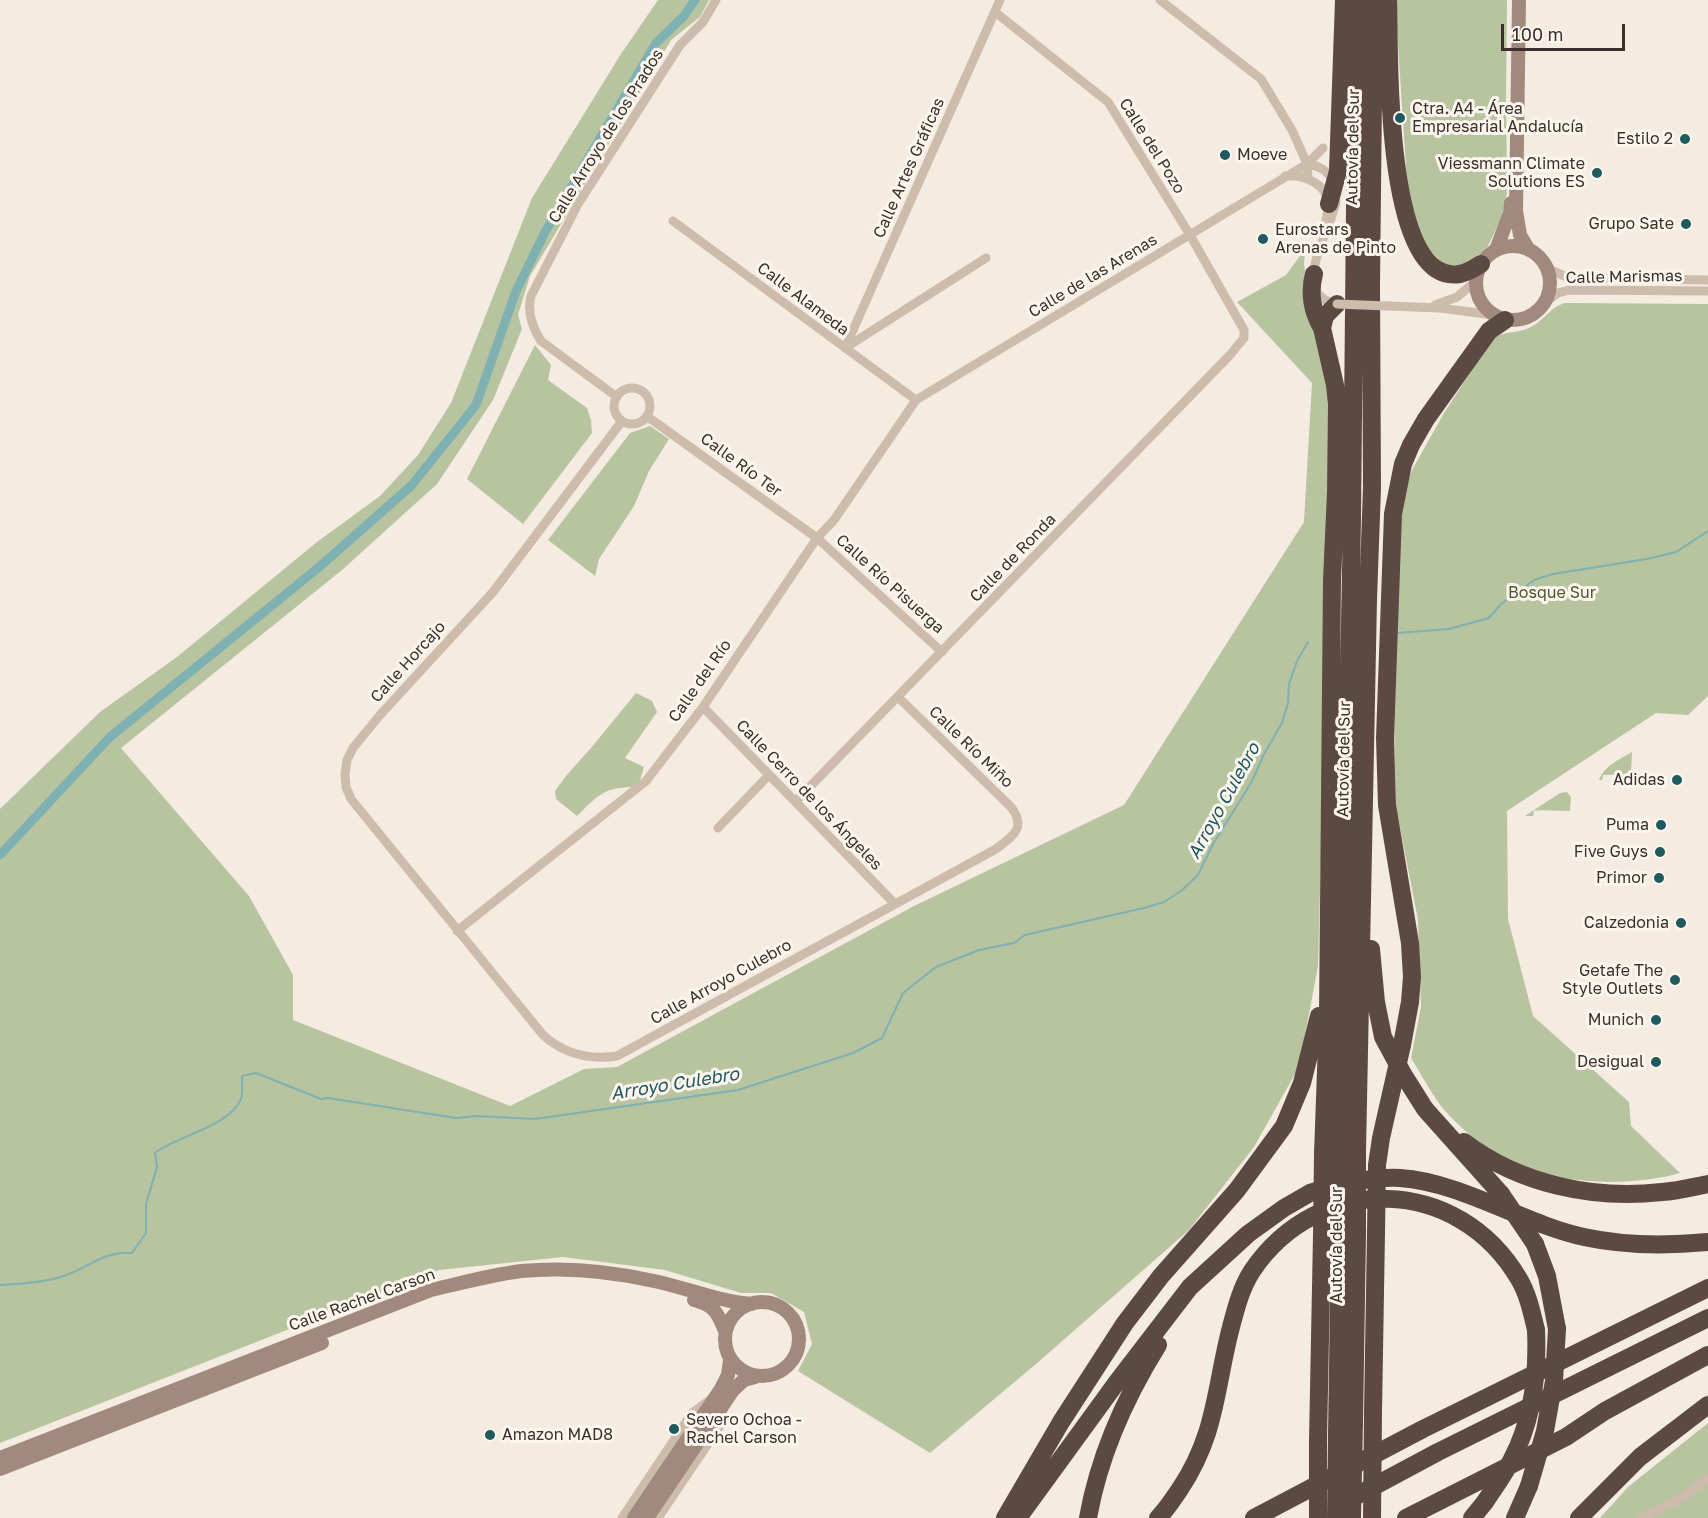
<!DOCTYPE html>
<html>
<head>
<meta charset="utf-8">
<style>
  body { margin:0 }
  #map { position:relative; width:1708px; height:1518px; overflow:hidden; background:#f4ebe1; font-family:"Golos Text",sans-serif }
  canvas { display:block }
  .scale { position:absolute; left:1501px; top:24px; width:124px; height:27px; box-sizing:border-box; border:3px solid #3b302b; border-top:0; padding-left:8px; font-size:18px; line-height:21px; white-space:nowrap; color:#3b302b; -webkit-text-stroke:4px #fbf5ee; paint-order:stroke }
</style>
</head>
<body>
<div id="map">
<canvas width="1708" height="1518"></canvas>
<div class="scale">100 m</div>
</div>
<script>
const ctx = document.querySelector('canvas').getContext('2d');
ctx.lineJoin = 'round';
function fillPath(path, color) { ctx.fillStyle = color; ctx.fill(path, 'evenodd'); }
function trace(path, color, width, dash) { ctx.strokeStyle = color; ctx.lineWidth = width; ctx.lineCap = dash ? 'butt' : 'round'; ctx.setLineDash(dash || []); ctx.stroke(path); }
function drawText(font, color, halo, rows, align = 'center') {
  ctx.font = font + ' "Golos Text",sans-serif'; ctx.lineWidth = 6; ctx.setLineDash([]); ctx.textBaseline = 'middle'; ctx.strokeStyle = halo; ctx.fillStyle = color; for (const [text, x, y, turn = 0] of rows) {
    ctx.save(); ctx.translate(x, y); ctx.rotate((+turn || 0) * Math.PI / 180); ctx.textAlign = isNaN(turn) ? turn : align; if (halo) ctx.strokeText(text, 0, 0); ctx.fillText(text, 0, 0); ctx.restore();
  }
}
const green = new Path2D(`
  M658 0H709L700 17 671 40 530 276 518 315 522 329 493 400 437 484 342 570 121 748 249 896 293 975V1020L510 1106 584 1069 617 1067 914 906 1124 805 1304 522 1312 383 1237 302 1286 275 1305 249 1304 264 1312 319 1331 381 1332 441 1318 966 1299 1067 1254 1147 1189 1230 1036 1364 930 1453 798 1371 812 1344 804 1312 771 1293H741L665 1270 563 1257 439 1270 0 1443V809L100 712 177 657 317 542 380 496 418 455 451 403 532 198 621 54Z
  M1395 0H1507L1506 93 1507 193 1501 219 1487 248 1467 265H1444L1421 241 1408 196Z
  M1565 303 1708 304V696L1688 715 1656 713 1507 811 1508 919 1533 1016 1629 1102 1631 1126 1680 1173C1632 1187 1559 1185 1513 1163 1489 1153 1457 1126 1441 1106 1430 1091 1421 1074 1411 1058L1421 1007 1418 920 1396 807 1393 682 1399 527 1405 490 1412 470 1444 413 1492 339C1505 330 1516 334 1529 328 1543 322 1550 307 1565 303Z
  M535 345 551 365 548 380 587 408 591 420 592 433 523 524 467 479Z
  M650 426 669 439 649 471 634 506 599 559 595 576 548 540 630 433Z
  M636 693 652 701 657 712 625 758 644 767 638 787C605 787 600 793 577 816L556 799 555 791 566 776 591 748Z
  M1632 752 1631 774 1603 775 1602 780H1599C1604 766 1620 759 1632 752Z
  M1567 792 1571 797 1570 811 1534 810 1533 816H1525L1560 793Z
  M1708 1423V1518H1600L1628 1487Z`);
const stream = new Path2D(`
  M1397 633 1449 629 1489 618 1501 604 1534 580 1553 574 1647 559 1676 552 1708 531
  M0 1285C18 1284 39 1283 57 1278 84 1272 102 1250 132 1253L146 1233V1204L157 1167 155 1153C177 1136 230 1126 241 1099 243 1093 242 1083 242 1076L256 1073 321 1099 328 1098 456 1118 477 1116 535 1119 738 1090 853 1053 882 1038 903 993 936 967 979 950 1014 943 1025 935 1144 908 1164 902 1182 890 1198 875 1213 844 1251 783 1264 754 1282 723 1288 703 1289 684 1297 661 1308 642`);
const canal = new Path2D(`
  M0 855 110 737 318 568 411 486 476 405 516 291 545 232 656 43 684 16 695 0`);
const street = new Path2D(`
  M1160 0 1261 79 1292 130 1307 164 1308 178
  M1307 164C1319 166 1328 170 1333 182
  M1285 176C1303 174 1330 184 1328 207 1328 215 1325 223 1323 231
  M1336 201C1333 228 1286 294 1337 304
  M673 221 916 400
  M1546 268 1569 278 1708 280
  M1544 303 1558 293 1569 290 1708 291
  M1435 305 1457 297 1476 281
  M1388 306 1440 308 1494 315
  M845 348 1000 0
  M845 348 986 258
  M614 406a18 18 0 1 1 36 0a18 18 0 1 1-36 0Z
  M617 397 541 341C532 327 527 312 531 296L578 204 680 45 703 22 716 0
  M648 417 817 538 942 652
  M622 421 493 592 380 715 353 748 347 760 345 774 346 787 351 799 543 1035C564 1054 589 1060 617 1056L996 849C1013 836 1027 828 1011 807L898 697
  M703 707 895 904
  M796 801 1230 355 1244 338V330L1190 235 1108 102 995 12
  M718 828 769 775
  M457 931 646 781 703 707 817 538 834 520 916 400 1307 164 1323 148
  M622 1518 692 1413 710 1400
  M658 1518 722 1423 723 1408
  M1641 1518 1680 1499 1708 1478`);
const secondary = new Path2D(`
  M1519 0 1516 211 1520 235 1529 250
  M1476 283a37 37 0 1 1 74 0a37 37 0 1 1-74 0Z
  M1496 250 1510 213 1511 203
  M694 1300C714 1305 718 1313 725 1331
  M725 1339a37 37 0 1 1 74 0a37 37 0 1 1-74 0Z
  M0 1458 431 1290C461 1283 491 1275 521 1271 565 1267 610 1271 654 1281 687 1288 717 1301 752 1304
  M0 1469 322 1343
  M634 1518 721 1389 728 1375 730 1360
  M647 1518 733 1390 744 1380 755 1377`);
const highway = new Path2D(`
  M1388 0C1390 47 1382 287 1460 274 1468 272 1475 268 1481 264
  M1329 204 1338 171 1344 0
  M1314 274C1309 292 1312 312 1322 328
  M1371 949 1376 1002 1383 1037 1403 1074 1425 1109 1501 1194
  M1402 1045 1410 1002 1412 977 1410 943 1387 805 1385 738 1393 514 1403 464 1411 445 1426 419 1489 331 1505 320
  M1464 1142C1519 1184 1593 1200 1662 1192 1677 1191 1693 1187 1708 1184
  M1340 1150 1352 519 1357 0
  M1357 1151 1368 599 1372 488 1371 285 1374 0
  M1323 1154 1328 1016 1332 580 1336 493 1337 404 1335 385 1322 328 1325 316 1337 304
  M1364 1180C1376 1179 1388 1177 1400 1178 1461 1182 1524 1224 1584 1237 1625 1246 1666 1246 1708 1242
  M1535 1244 1547 1276 1557 1329
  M1373 1412 1376 1232
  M1354 1422 1357 1233
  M1337 1434 1340 1233
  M1318 1441 1322 1235
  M1339 1505 1438 1452 1708 1318
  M1005 1518 1061 1422 1125 1323 1161 1276 1237 1190 1284 1126 1302 1083 1319 1016
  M1018 1518 1117 1382 1190 1287 1248 1234 1284 1208 1310 1193 1337 1185
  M1088 1518C1099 1456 1125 1398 1158 1345
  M1158 1518C1167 1509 1173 1499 1180 1489 1217 1433 1215 1388 1231 1327 1236 1308 1241 1288 1252 1271 1319 1172 1458 1175 1519 1279 1528 1294 1532 1313 1536 1330
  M1254 1518 1423 1429 1708 1288
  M1406 1518 1566 1437 1605 1411 1708 1355
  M1472 1518 1485 1502
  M1515 1518 1529 1486
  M1579 1518 1640 1457 1708 1405`);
const streetBridge = new Path2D(`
  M1337 304 1388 306`);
const highwayBridge = new Path2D(`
  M1340 1150V1233
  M1357 1151V1233
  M1501 1194 1535 1244
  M1376 1232 1377 1165 1381 1138 1402 1045
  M1322 1235 1323 1154
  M1529 1486 1545 1431 1554 1381 1557 1329
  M1485 1502C1494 1488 1505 1474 1512 1459 1533 1419 1538 1374 1536 1330
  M1318 1518V1441
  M1336 1518 1337 1434
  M1352 1518 1354 1422
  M1372 1518 1373 1412`);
const markers = [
  [1400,118,6,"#1f5a5e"],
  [1685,139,6,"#1f5a5e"],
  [1225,155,6,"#1f5a5e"],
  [1597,173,6,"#1f5a5e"],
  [1686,224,6,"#1f5a5e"],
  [1263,239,6,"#1f5a5e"],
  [1677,780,6,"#1f5a5e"],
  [1661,825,6,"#1f5a5e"],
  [1660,852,6,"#1f5a5e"],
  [1659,878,6,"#1f5a5e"],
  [1681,923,6,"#1f5a5e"],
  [1675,980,6,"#1f5a5e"],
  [1656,1020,6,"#1f5a5e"],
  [1656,1062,6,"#1f5a5e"],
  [674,1429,6,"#1f5a5e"],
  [490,1435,6,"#1f5a5e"]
];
const poiNames = [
  ["Ctra. A4 - Área",1412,109,"left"],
  ["Empresarial Andalucía",1412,127,"left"],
  ["Estilo 2",1673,139],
  ["Moeve",1237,155,"left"],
  ["Viessmann Climate",1585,164],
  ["Solutions ES",1585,182],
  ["Grupo Sate",1674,224],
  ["Eurostars",1275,230,"left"],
  ["Arenas de Pinto",1275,248,"left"],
  ["Adidas",1665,780],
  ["Puma",1649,825],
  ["Five Guys",1648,852],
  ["Primor",1647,878],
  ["Calzedonia",1669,923],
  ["Getafe The",1663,971],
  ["Style Outlets",1663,989],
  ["Munich",1644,1020],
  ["Desigual",1644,1062],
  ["Severo Ochoa -",686,1420,"left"],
  ["Rachel Carson",686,1438,"left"],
  ["Amazon MAD8",502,1435,"left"]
];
const streetNames = [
  ["Calle Arroyo de los Prados",606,136,-58],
  ["Calle del Pozo",1152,146,58],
  ["Autovía del Sur",1353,147,-89],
  ["Calle Artes Gráficas",909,168,-66],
  ["Calle de las Arenas",1093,276,-31],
  ["Calle Marismas",1624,277,-1],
  ["Calle Alameda",803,299,37],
  ["Calle Río Ter",741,465,36],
  ["Calle de Ronda",1013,558,-46],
  ["Calle Río Pisuerga",890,584,42],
  ["Calle Horcajo",408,662,-48],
  ["Calle del Río",700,681,-55],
  ["Calle Río Miño",971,747,44],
  ["Autovía del Sur",1344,759,-89],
  ["Calle Cerro de los Ángeles",809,795,46],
  ["Calle Arroyo Culebro",721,982,-29],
  ["Autovía del Sur",1337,1245,-90],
  ["Calle Rachel Carson",362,1300,-20]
];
const parkNames = [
  ["Bosque Sur",1552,593]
];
const waterNames = [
  ["Arroyo Culebro",1224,801,-61],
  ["Arroyo Culebro",675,1084,-9]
];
fillPath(green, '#b8c4a0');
trace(stream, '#7fb0b2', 2);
trace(canal, '#7fb0b2', 9);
trace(street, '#cdbbac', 9);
trace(secondary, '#a18a7d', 14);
trace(highway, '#5c4a42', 18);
trace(streetBridge, '#cdbbac', 9);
trace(highwayBridge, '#5c4a42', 18);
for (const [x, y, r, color] of markers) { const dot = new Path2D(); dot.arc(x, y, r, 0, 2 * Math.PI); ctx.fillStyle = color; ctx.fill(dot); trace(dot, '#fbf5ee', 2); }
drawText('16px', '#3b302b', '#fbf5ee', poiNames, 'right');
drawText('16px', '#3b302b', '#fbf5ee', streetNames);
drawText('16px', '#4a5a2e', '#fbf5ee', parkNames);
drawText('italic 18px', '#1f5a5e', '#fbf5ee', waterNames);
</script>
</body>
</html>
